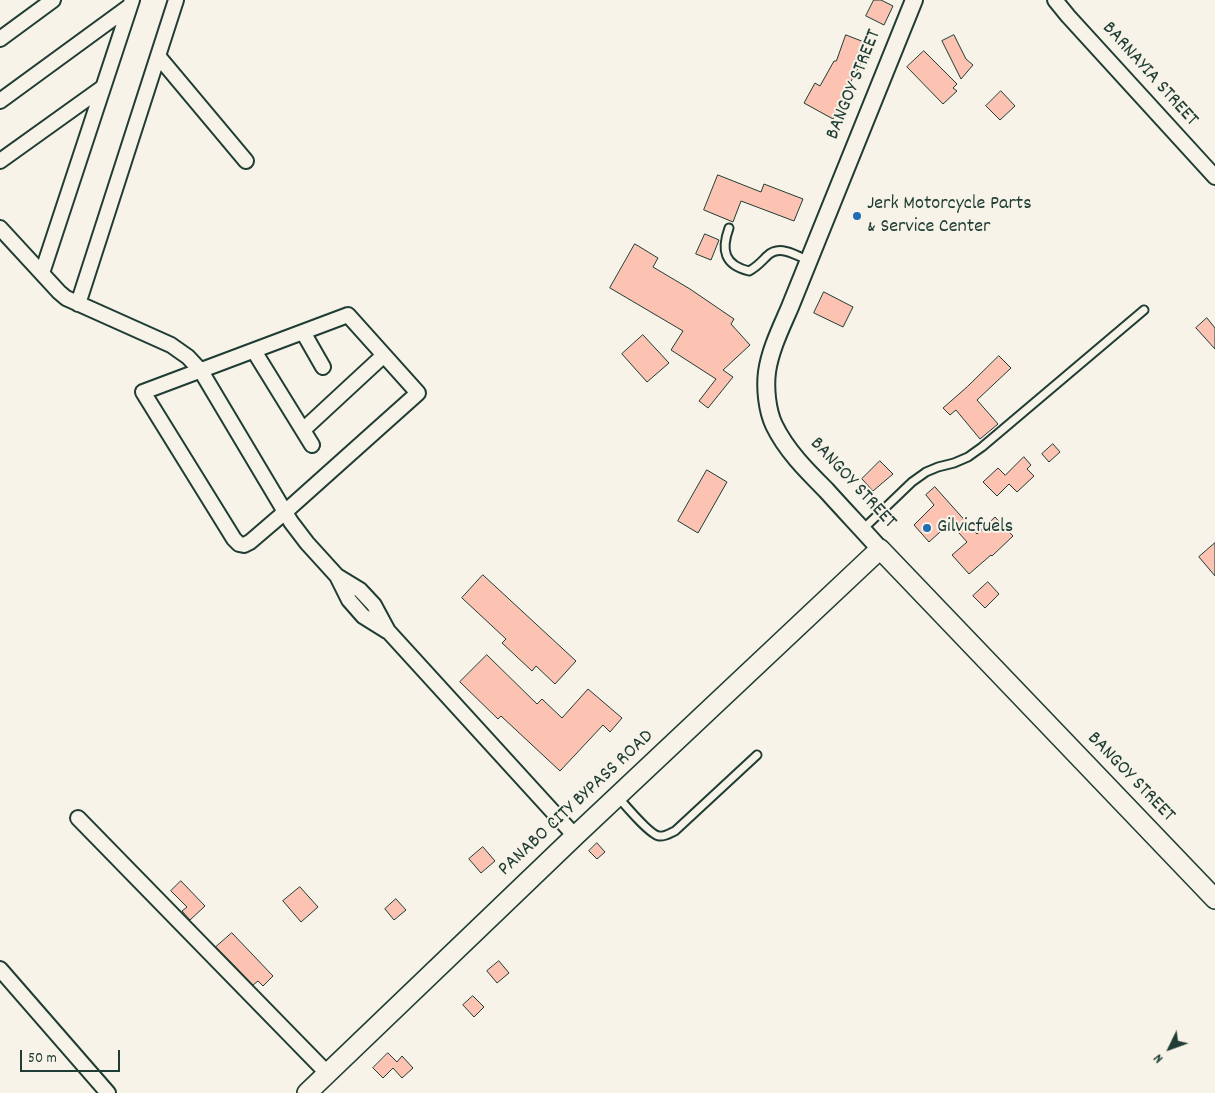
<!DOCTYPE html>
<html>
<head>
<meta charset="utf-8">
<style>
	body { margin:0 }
	#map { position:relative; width:1215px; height:1093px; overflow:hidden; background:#f7f3e8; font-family:Dekko,sans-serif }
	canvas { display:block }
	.north { position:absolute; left:1145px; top:1023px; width:50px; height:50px; -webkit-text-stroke:4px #f7f3e8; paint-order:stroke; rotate:228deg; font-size:14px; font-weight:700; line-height:20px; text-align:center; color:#1f3d34 }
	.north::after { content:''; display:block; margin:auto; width:18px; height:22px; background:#1f3d34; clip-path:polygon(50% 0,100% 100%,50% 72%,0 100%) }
	.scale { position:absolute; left:20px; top:1050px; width:100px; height:22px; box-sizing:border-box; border:2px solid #1f3d34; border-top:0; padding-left:6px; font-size:15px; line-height:18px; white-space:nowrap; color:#1f3d34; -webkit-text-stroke:4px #f7f3e8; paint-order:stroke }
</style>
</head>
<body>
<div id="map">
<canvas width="1215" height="1093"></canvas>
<div class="north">N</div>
<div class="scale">50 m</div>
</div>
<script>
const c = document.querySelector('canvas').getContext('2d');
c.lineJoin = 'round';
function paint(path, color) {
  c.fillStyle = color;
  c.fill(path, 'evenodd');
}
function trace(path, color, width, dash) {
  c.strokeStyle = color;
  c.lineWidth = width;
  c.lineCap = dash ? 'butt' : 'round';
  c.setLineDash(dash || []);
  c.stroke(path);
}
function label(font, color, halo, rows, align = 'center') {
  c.font = font + ' Dekko,sans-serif';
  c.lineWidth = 4;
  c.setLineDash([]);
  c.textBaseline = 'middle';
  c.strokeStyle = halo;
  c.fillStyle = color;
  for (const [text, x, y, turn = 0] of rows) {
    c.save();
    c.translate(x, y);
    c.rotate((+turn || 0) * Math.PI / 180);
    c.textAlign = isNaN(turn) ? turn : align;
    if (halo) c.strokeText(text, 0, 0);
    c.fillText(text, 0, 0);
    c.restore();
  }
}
const building = new Path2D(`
	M 874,0 L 881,0 L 893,6 L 884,25 L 866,16 Z
	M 846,35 L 872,45 L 866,61 L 863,59 L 842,98 L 844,99 L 833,119 L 804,103 L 815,83 L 820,86 L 834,61 L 836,61 Z
	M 954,35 L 966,59 L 973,65 L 961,79 L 942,41 Z
	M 924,51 L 957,84 L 953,88 L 957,91 L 943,104 L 907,67 Z
	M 1001,91 L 1015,106 L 1000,120 L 986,106 Z
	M 718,175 L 761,192 L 764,184 L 803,199 L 794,221 L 741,201 L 733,222 L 704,210 Z
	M 705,234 L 719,240 L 711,260 L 696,254 Z
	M 635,244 L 658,258 L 653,267 L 690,289 L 734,319 L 731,324 L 750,345 L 723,370 L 733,377 L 708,408 L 699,401 L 716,379 L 671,350 L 683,331 L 610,288 Z
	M 824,292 L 853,307 L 843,327 L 814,313 Z
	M 1207,318 L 1215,328 L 1215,349 L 1196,328 Z
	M 643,335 L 669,363 L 647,382 L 622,354 Z
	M 999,356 L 1011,368 L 977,400 L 998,424 L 980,439 L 956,410 L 950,415 L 943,408 L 967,387 Z
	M 1053,444 L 1060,452 L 1049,462 L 1042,454 Z
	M 1024,457 L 1031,465 L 1027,469 L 1034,476 L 1017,492 L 1009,484 L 997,496 L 983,482 L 998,468 L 1005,475 Z
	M 880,461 L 893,474 L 873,491 L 862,479 Z
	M 707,470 L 727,482 L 698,533 L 678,521 Z
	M 935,487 L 977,534 L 995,517 L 1013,536 L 992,556 L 991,555 L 969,574 L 952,555 L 967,542 L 950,523 L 929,542 L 914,525 L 934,505 L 926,495 Z
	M 1215,543 L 1215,576 L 1199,557 Z
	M 483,575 L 576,661 L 555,684 L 536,666 L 532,671 L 502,643 L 506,639 L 462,598 Z
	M 988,582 L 999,594 L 985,608 L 973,596 Z
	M 487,655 L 537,704 L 542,699 L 562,718 L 588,689 L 622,718 L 610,732 L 603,725 L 560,771 L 501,716 L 498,719 L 460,682 Z
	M 597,843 L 605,852 L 597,859 L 589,851 Z
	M 483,847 L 495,861 L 481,873 L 469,859 Z
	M 181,881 L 205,906 L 190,920 L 182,911 L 187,907 L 171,891 Z
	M 300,887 L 318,907 L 301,922 L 283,901 Z
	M 396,899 L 406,910 L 394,920 L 385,909 Z
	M 232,933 L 273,976 L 263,986 L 258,981 L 253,985 L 216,947 Z
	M 499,961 L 509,973 L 497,983 L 487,971 Z
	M 473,996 L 484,1007 L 474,1017 L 463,1005 Z
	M 388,1053 L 397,1062 L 402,1056 L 413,1068 L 402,1078 L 393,1068 L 383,1078 L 373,1068 Z`);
paint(building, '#fcc2b2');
trace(building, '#1f3d34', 1);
const service = new Path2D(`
	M 729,228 C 721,250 724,265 749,271 C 757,267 761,262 767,256 C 780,244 794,255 808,260
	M 863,529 L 912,482 L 926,472 L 938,467 L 954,463 L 968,457 L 982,447 L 1144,310
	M 618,797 C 625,805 650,835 659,836 C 665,837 670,833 675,831 L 757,755`);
const minor = new Path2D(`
	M 1055,0 L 1068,16 L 1215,177
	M 0,39 L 53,0
	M 158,56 L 246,161
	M 0,101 L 130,6
	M 0,161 L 102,88
	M 0,228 L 59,292 L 66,298 L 171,345 L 188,357 L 201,371 L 291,522 L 307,543 L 337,576 L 360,590 L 374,605 L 388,631 L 575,836
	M 42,273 L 132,0
	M 78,304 L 176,0
	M 348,315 L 418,393 L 285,512 L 250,542 L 244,545 L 239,544 L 234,539 L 143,392 Z
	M 303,332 L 323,367
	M 254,351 L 312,445
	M 303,430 L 384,355
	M 337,576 L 349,600 L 363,616 L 387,631
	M 78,818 L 328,1074
	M 0,969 L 108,1093`);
const tertiary = new Path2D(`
	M 880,549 C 862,529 844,510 826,490 C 806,470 786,450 774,425 C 767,410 765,388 767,372 C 770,350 781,328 790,307 L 914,0`);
const secondary = new Path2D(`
	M 307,1093 L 575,836 L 880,549 L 1215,899`);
trace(service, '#1f3d34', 11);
trace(minor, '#1f3d34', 18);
trace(tertiary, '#1f3d34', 20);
trace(secondary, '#1f3d34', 22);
trace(service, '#f7f3e8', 7);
trace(minor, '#f7f3e8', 14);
trace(tertiary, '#f7f3e8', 16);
trace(secondary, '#f7f3e8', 19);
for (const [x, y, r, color] of [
	[857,216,5,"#1f6fb2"],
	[927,528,5,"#1f6fb2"]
]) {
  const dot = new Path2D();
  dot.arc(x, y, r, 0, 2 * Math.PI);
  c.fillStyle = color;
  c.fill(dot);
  trace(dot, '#f7f3e8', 2);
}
label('20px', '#1f3d34', '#f7f3e8', [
	["BARNAYIA STREET",1149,75,48],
	["BANGOY STREET",855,85,-68],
	["BANGOY STREET",852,484,47],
	["BANGOY STREET",1130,778,46],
	["PANABO CITY BYPASS ROAD",577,804,-43]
]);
label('20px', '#1f3d34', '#f7f3e8', [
	["Jerk Motorcycle Parts",867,205],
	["& Service Center",867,228],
	["Gilvicfuels",937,528]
], 'left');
</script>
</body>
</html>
